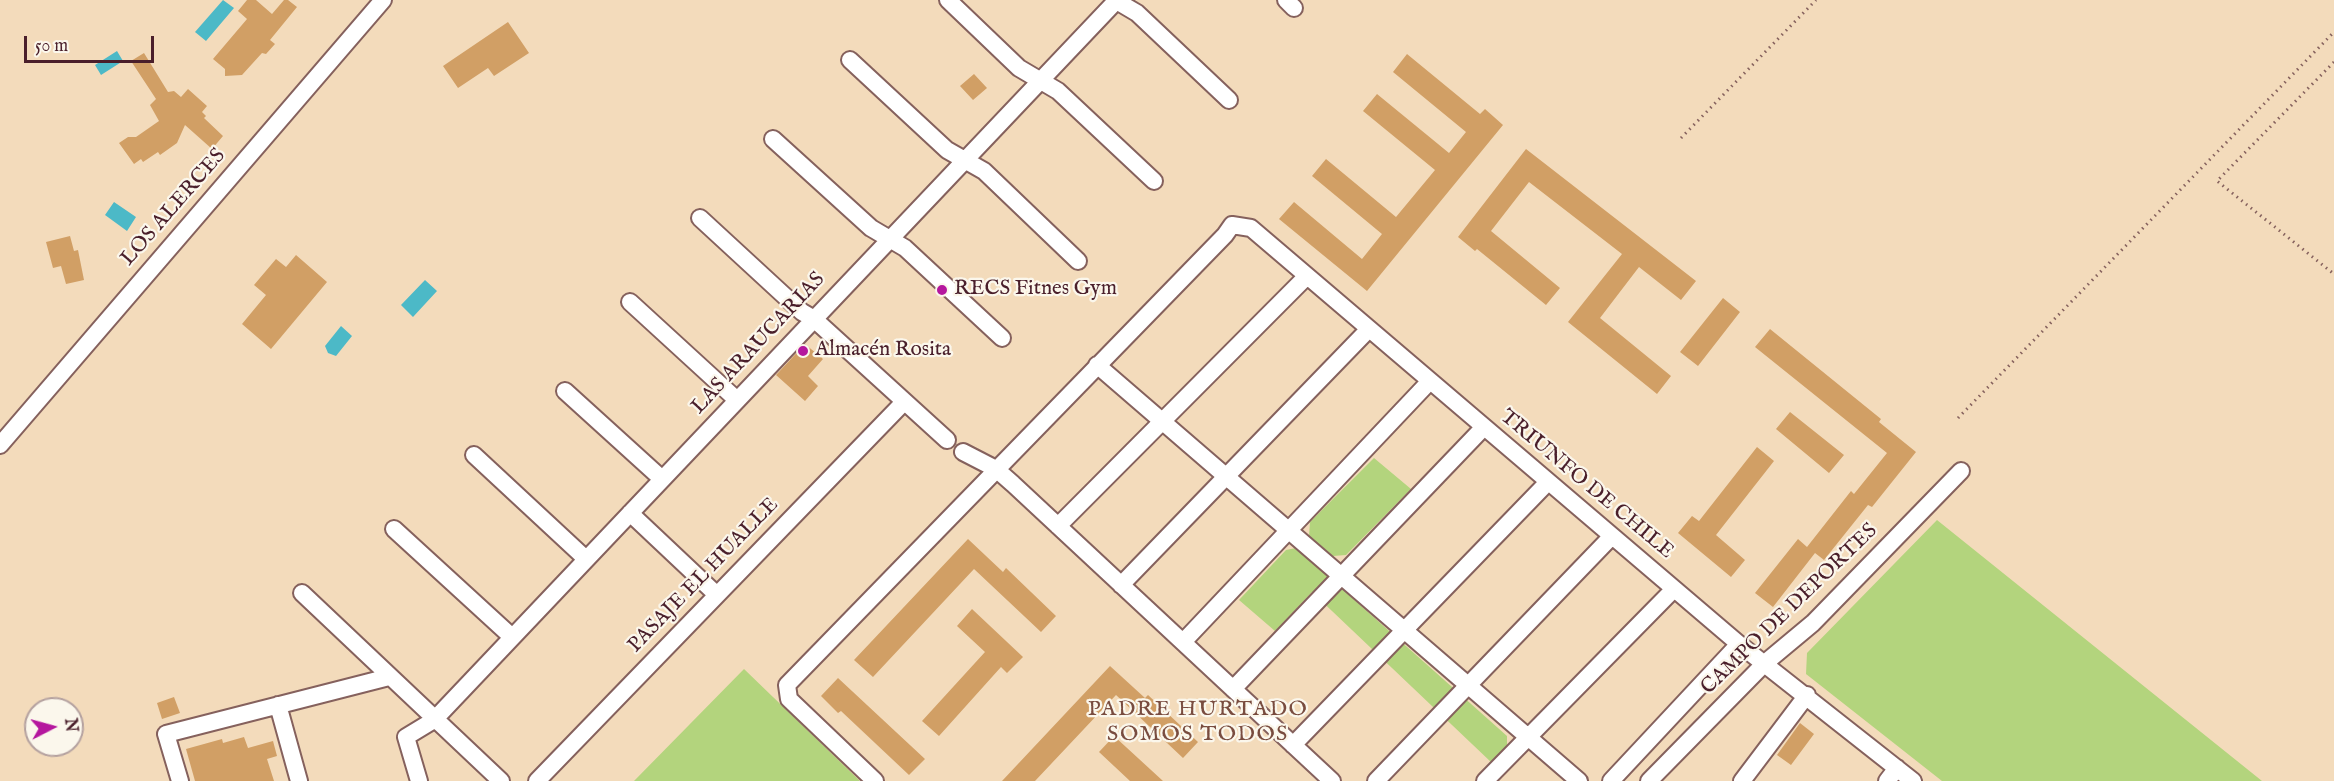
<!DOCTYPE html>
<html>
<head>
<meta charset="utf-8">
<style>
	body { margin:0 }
	#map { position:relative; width:2334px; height:781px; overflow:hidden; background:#f3dbbb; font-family:"IM FELL English",serif }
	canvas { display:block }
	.north { position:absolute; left:24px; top:697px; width:60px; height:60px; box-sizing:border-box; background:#fbf7ec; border:2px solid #b4a19f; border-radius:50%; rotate:84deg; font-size:16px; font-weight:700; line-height:24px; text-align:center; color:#4a1f2b }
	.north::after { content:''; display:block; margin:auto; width:21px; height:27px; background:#b5179e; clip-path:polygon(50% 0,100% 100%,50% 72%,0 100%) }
	.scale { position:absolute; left:24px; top:36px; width:130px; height:27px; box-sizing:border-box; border:3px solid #4a1f2b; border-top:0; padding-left:8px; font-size:18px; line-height:21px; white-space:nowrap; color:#4a1f2b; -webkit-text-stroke:4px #fbf7ec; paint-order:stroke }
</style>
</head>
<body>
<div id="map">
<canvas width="2334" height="781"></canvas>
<div class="north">N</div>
<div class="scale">50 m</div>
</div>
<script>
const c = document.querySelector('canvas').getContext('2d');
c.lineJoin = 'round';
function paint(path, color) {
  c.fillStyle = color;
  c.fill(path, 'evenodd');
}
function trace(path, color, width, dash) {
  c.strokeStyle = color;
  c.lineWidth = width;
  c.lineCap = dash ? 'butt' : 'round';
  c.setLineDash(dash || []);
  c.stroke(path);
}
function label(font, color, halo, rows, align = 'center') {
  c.font = font + ' "IM FELL English",serif';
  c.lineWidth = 4.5;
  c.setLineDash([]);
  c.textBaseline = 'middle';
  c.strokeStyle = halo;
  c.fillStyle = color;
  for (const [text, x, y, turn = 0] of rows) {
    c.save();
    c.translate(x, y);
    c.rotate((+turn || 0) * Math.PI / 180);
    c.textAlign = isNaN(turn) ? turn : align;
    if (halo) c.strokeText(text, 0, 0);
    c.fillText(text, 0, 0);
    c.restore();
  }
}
paint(new Path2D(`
	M 1374,458 L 1411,489 L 1346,555 L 1333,556 L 1309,536 L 1310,522 Z
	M 1937,520 L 2262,781 L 1942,781 L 1806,674 L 1807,653 Z
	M 1296,548 L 1507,736 L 1507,745 L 1492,763 L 1312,592 L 1275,631 L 1239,600 L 1286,550 Z
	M 744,669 L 860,781 L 634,781 Z`), '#b3d47d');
paint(new Path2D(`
	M 223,0 L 234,8 L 206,41 L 195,32 Z
	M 117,51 L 123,61 L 101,75 L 95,65 Z
	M 114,202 L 136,217 L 127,231 L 105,215 Z
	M 425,280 L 437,291 L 413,317 L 401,305 Z
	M 341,326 L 352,336 L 336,356 L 328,353 L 325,346 Z`), '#4cb9c7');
paint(new Path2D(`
	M 247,0 L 256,0 L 272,14 L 284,0 L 288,0 L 297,7 L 270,40 L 275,44 L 266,54 L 262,53 L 242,75 L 225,76 L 225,69 L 213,59 L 247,19 L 238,11 Z
	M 508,22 L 529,53 L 494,76 L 488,68 L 458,88 L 443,66 Z
	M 144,53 L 168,92 L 174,91 L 181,97 L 188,89 L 207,106 L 202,112 L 206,116 L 204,118 L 223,136 L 212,149 L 185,125 L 177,143 L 160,155 L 158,152 L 143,162 L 141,159 L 134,164 L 119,143 L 128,137 L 136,137 L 159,121 L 150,105 L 156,99 L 131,61 Z
	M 1407,54 L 1480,114 L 1485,109 L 1503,125 L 1367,291 L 1279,219 L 1294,202 L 1362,259 L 1382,234 L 1312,176 L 1326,159 L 1396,217 L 1435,170 L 1363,111 L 1377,94 L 1449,153 L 1466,132 L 1393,72 Z
	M 974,74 L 987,88 L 973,100 L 960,86 Z
	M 1526,149 L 1696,281 L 1681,300 L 1639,267 L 1600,318 L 1671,376 L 1657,394 L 1568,322 L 1622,254 L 1529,182 L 1491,231 L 1560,288 L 1546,305 L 1477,249 L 1475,251 L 1458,237 Z
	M 70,236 L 74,251 L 78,250 L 84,280 L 66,284 L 61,266 L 53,268 L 46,242 Z
	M 296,255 L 327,282 L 271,349 L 242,324 L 266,295 L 254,285 L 276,259 L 286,267 Z
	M 1723,298 L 1740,312 L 1698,366 L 1680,352 Z
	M 1770,329 L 1881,419 L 1879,422 L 1916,452 L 1872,507 L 1868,505 L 1824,560 L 1815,553 L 1773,607 L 1755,593 L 1798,539 L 1807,547 L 1851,491 L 1854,494 L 1887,453 L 1755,347 Z
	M 805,344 L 823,359 L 808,376 L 818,386 L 805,401 L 776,375 Z
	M 1790,412 L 1844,455 L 1829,473 L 1776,429 Z
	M 1757,447 L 1774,461 L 1716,535 L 1745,560 L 1731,577 L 1678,533 L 1692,516 L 1699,521 Z
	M 968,539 L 1003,572 L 1006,568 L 1056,616 L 1041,632 L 974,569 L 873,677 L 854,660 Z
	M 972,609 L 1023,657 L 1007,673 L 1001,667 L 939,736 L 922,721 L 985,652 L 957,626 Z
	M 1110,666 L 1145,698 L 1148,695 L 1198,742 L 1183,758 L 1116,695 L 1035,781 L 1002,781 Z
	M 838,678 L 925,759 L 909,775 L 841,711 L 838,713 L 821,696 Z
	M 174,697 L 180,713 L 162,719 L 157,703 Z
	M 1800,723 L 1814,734 L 1791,765 L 1777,755 Z
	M 1114,736 L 1163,781 L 1130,781 L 1099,752 Z
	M 244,737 L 248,748 L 273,741 L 277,756 L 267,759 L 274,781 L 195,781 L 186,749 L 222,739 L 223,743 Z`), '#d19f65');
const minor = new Path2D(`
	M 948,0 L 1019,68 L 1058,91 L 1154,181
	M 1115,0 L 1137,13 L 1229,100
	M 1286,0 L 1294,8
	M 850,60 L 947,150 L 984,171 L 1078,261
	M 773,139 L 871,228 L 905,248 L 1002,338
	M 700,218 L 802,312 L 814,319 L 947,440
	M 630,302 L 737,400
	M 1097,365 L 1579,781
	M 565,391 L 662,479
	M 0,445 L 383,0
	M 963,452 L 996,469 L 1013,484 L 1332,781
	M 474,455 L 586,559
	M 630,513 L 717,595
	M 1058,526 L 1307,276
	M 394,529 L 512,637
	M 1121,585 L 1369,329
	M 302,593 L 501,781
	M 1183,642 L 1430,381
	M 1233,689 L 1484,427
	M 278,705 L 299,781
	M 1293,745 L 1548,482
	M 180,781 L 166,734 L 389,677
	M 419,781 L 406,737 L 434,720 L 1117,0
	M 537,781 L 904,402
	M 875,781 L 789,699 L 787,685 L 1225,235 L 1232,225 L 1251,228 L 1739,644 L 1913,781
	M 1376,781 L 1612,536
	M 1485,781 L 1674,589
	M 1611,781 L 1739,644
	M 1649,781 L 1765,663 L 1813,623 L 1961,471
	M 1742,781 L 1807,695
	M 1887,781 L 1897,768`);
trace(minor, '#85615d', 20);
trace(new Path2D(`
	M 2334,62 L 2217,181 L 2334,274
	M 1681,138 L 1816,0
	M 1958,418 L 2334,32`), '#85615d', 3, [1.5, 4.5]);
trace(minor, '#fff', 16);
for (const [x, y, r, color] of [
	[942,290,6,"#b5179e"],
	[803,351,6,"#b5179e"]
]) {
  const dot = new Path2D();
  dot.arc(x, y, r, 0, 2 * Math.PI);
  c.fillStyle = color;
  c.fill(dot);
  trace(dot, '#fbf7ec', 2);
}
label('21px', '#4a1f2b', '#fbf7ec', [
	["LOS ALERCES",174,208,-49],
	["LAS ARAUCARIAS",759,344,-47],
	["TRIUNFO DE CHILE",1586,485,40],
	["PASAJE EL HUALLE",704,576,-46],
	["CAMPO DE DEPORTES",1790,610,-44]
]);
label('21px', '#4a1f2b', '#fbf7ec', [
	["RECS Fitnes Gym",954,290],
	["Almacén Rosita",815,351]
], 'left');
c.letterSpacing = '1.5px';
label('22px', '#794c3f', '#fbf7ec', [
	["PADRE HURTADO",1198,710],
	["SOMOS TODOS",1198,735]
]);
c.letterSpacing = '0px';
</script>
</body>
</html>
